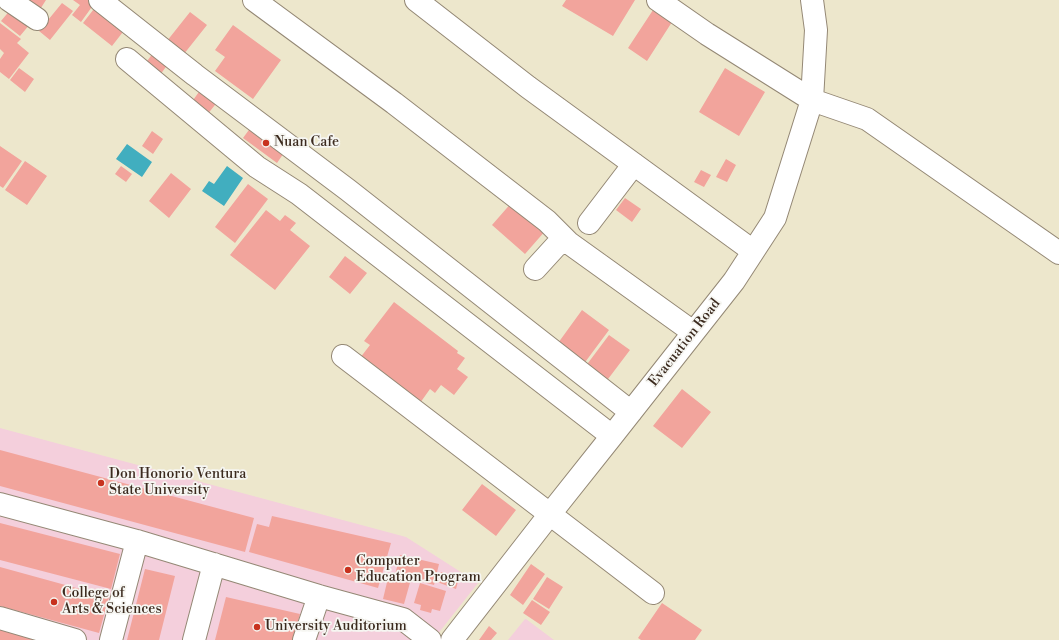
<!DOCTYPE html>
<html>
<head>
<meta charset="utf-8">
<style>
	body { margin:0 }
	canvas { display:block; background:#ede7cc }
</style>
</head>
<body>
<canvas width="1059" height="640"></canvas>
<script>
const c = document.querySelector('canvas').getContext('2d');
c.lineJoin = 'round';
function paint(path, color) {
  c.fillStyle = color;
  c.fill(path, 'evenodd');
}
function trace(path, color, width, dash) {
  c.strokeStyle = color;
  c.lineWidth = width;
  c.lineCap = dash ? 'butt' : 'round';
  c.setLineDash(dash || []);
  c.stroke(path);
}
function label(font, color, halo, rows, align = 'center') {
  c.font = font + ' "Libre Bodoni",serif';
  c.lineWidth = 3.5;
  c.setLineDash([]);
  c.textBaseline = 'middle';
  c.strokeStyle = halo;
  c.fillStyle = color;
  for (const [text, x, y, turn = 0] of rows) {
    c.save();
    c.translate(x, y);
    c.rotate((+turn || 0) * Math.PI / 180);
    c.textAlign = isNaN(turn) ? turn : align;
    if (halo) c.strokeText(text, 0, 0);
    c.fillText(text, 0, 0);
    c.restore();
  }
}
paint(new Path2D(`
	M 0,428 L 406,537 L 478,583 L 433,640 L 0,640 Z
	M 525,619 L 526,619 L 554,640 L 508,640 Z`), '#f4cfdc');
paint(new Path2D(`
	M 127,144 L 152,162 L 142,177 L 116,159 Z
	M 227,166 L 243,178 L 224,206 L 202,191 L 209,181 L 214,184 Z`), '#41aebf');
paint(new Path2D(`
	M 24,0 L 46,0 L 39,11 Z
	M 73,0 L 89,0 L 94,4 L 81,22 L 72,15 L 80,5 Z
	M 566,0 L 635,0 L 613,36 L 562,6 Z
	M 62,3 L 73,11 L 50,40 L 39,31 Z
	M 97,5 L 126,28 L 112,46 L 83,23 Z
	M 11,9 L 30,24 L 20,36 L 1,21 Z
	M 653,10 L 672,22 L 647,61 L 628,48 Z
	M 190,12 L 207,25 L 180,59 L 163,46 Z
	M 0,23 L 21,39 L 17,43 L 29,53 L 9,79 L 0,72 L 0,59 L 4,53 L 0,49 Z
	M 233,25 L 281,60 L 253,99 L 215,71 L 225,57 L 215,50 Z
	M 153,53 L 168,64 L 160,75 L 145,64 Z
	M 19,68 L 34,79 L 25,92 L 10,80 Z
	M 725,68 L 765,92 L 739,136 L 699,112 Z
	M 201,89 L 218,101 L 207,115 L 191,103 Z
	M 254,123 L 288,147 L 277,163 L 243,138 Z
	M 152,131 L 163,139 L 153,154 L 142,146 Z
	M 0,146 L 22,161 L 3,188 L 0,186 Z
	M 726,159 L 736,165 L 727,182 L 716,177 Z
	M 25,161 L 47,176 L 27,205 L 5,190 Z
	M 121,166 L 132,174 L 126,182 L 115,174 Z
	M 701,170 L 711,175 L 704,187 L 694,182 Z
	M 171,173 L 191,189 L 169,218 L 149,201 Z
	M 248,184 L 268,199 L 235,243 L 215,227 Z
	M 625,198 L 641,209 L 632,222 L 616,210 Z
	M 513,201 L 546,230 L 525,254 L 492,225 Z
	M 266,210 L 280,221 L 285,215 L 296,223 L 290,230 L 310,246 L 275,290 L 230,255 Z
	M 345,256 L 367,273 L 350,294 L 329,277 Z
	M 394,302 L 458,351 L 457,353 L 465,358 L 457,369 L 468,377 L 454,395 L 441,385 L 435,393 L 430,389 L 420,403 L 360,358 L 370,345 L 364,341 Z
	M 582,310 L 609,330 L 580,369 L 553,350 Z
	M 609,335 L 630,350 L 602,387 L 582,371 Z
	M 682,389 L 711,412 L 682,448 L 653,426 Z
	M 0,450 L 254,518 L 245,552 L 0,486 Z
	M 482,484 L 516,510 L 496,536 L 462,510 Z
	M 272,516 L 391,543 L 378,588 L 249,552 L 257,524 L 269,527 Z
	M 0,523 L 120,554 L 111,589 L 0,560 Z
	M 400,555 L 439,564 L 434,585 L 411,579 L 404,604 L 383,599 L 389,574 L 395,575 Z
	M 531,564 L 545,574 L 523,605 L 510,595 Z
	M 0,567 L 109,597 L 99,633 L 0,606 Z
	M 145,569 L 175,576 L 159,640 L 127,640 Z
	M 441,572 L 459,578 L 456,589 L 437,582 Z
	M 547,577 L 563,587 L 549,609 L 533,599 Z
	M 420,583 L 446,591 L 440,611 L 432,609 L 431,613 L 420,610 L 421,605 L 414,603 Z
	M 226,597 L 300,614 L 293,640 L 215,640 Z
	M 532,600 L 550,612 L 541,625 L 523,613 Z
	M 662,603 L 702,630 L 695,640 L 641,640 L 638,638 Z
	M 0,626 L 38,640 L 0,640 Z
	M 489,626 L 497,633 L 491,640 L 479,640 Z`), '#f2a49c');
const minor = new Path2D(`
	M 9,0 L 37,19
	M 100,0 L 195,75 L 348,190 L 521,326 L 631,412
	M 254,0 L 394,103 L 547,221 L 569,243
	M 416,0 L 528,87 L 753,251
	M 658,0 L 707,34 L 812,100 L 867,119 L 1059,253
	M 127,59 L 257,167 L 299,194 L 612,436
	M 589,223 L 634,164
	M 535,269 L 556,246 L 561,243 L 569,243 L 693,332
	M 343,356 L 653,593
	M 0,504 L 137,541 L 319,596 L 403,619 L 430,640
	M 0,618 L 75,640
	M 111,640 L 137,541
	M 194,640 L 214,564
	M 304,640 L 319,596
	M 452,640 L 550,514 L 612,436 L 734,281 L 775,218 L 812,100 L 816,30 L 812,0`);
trace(minor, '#948875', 24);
trace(minor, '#fff', 22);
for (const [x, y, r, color] of [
	[266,143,4,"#c8321e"],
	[101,483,4,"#c8321e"],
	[348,570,4,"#c8321e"],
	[54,602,4,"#c8321e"],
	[257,627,4,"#c8321e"]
]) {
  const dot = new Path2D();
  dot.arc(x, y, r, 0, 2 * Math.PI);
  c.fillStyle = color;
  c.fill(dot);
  trace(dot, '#f6f6f2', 1.5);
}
label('14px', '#3b2a1e', '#f6f6f2', [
	["Nuan Cafe",274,143],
	["Don Honorio Ventura",109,475],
	["State University",109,491],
	["Computer",356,562],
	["Education Program",356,578],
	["College of",62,594],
	["Arts & Sciences",62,610],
	["University Auditorium",265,627]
], 'left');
label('14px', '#3b2a1e', '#f6f6f2', [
	["Evacuation Road",685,343,-52]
]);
</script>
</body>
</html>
